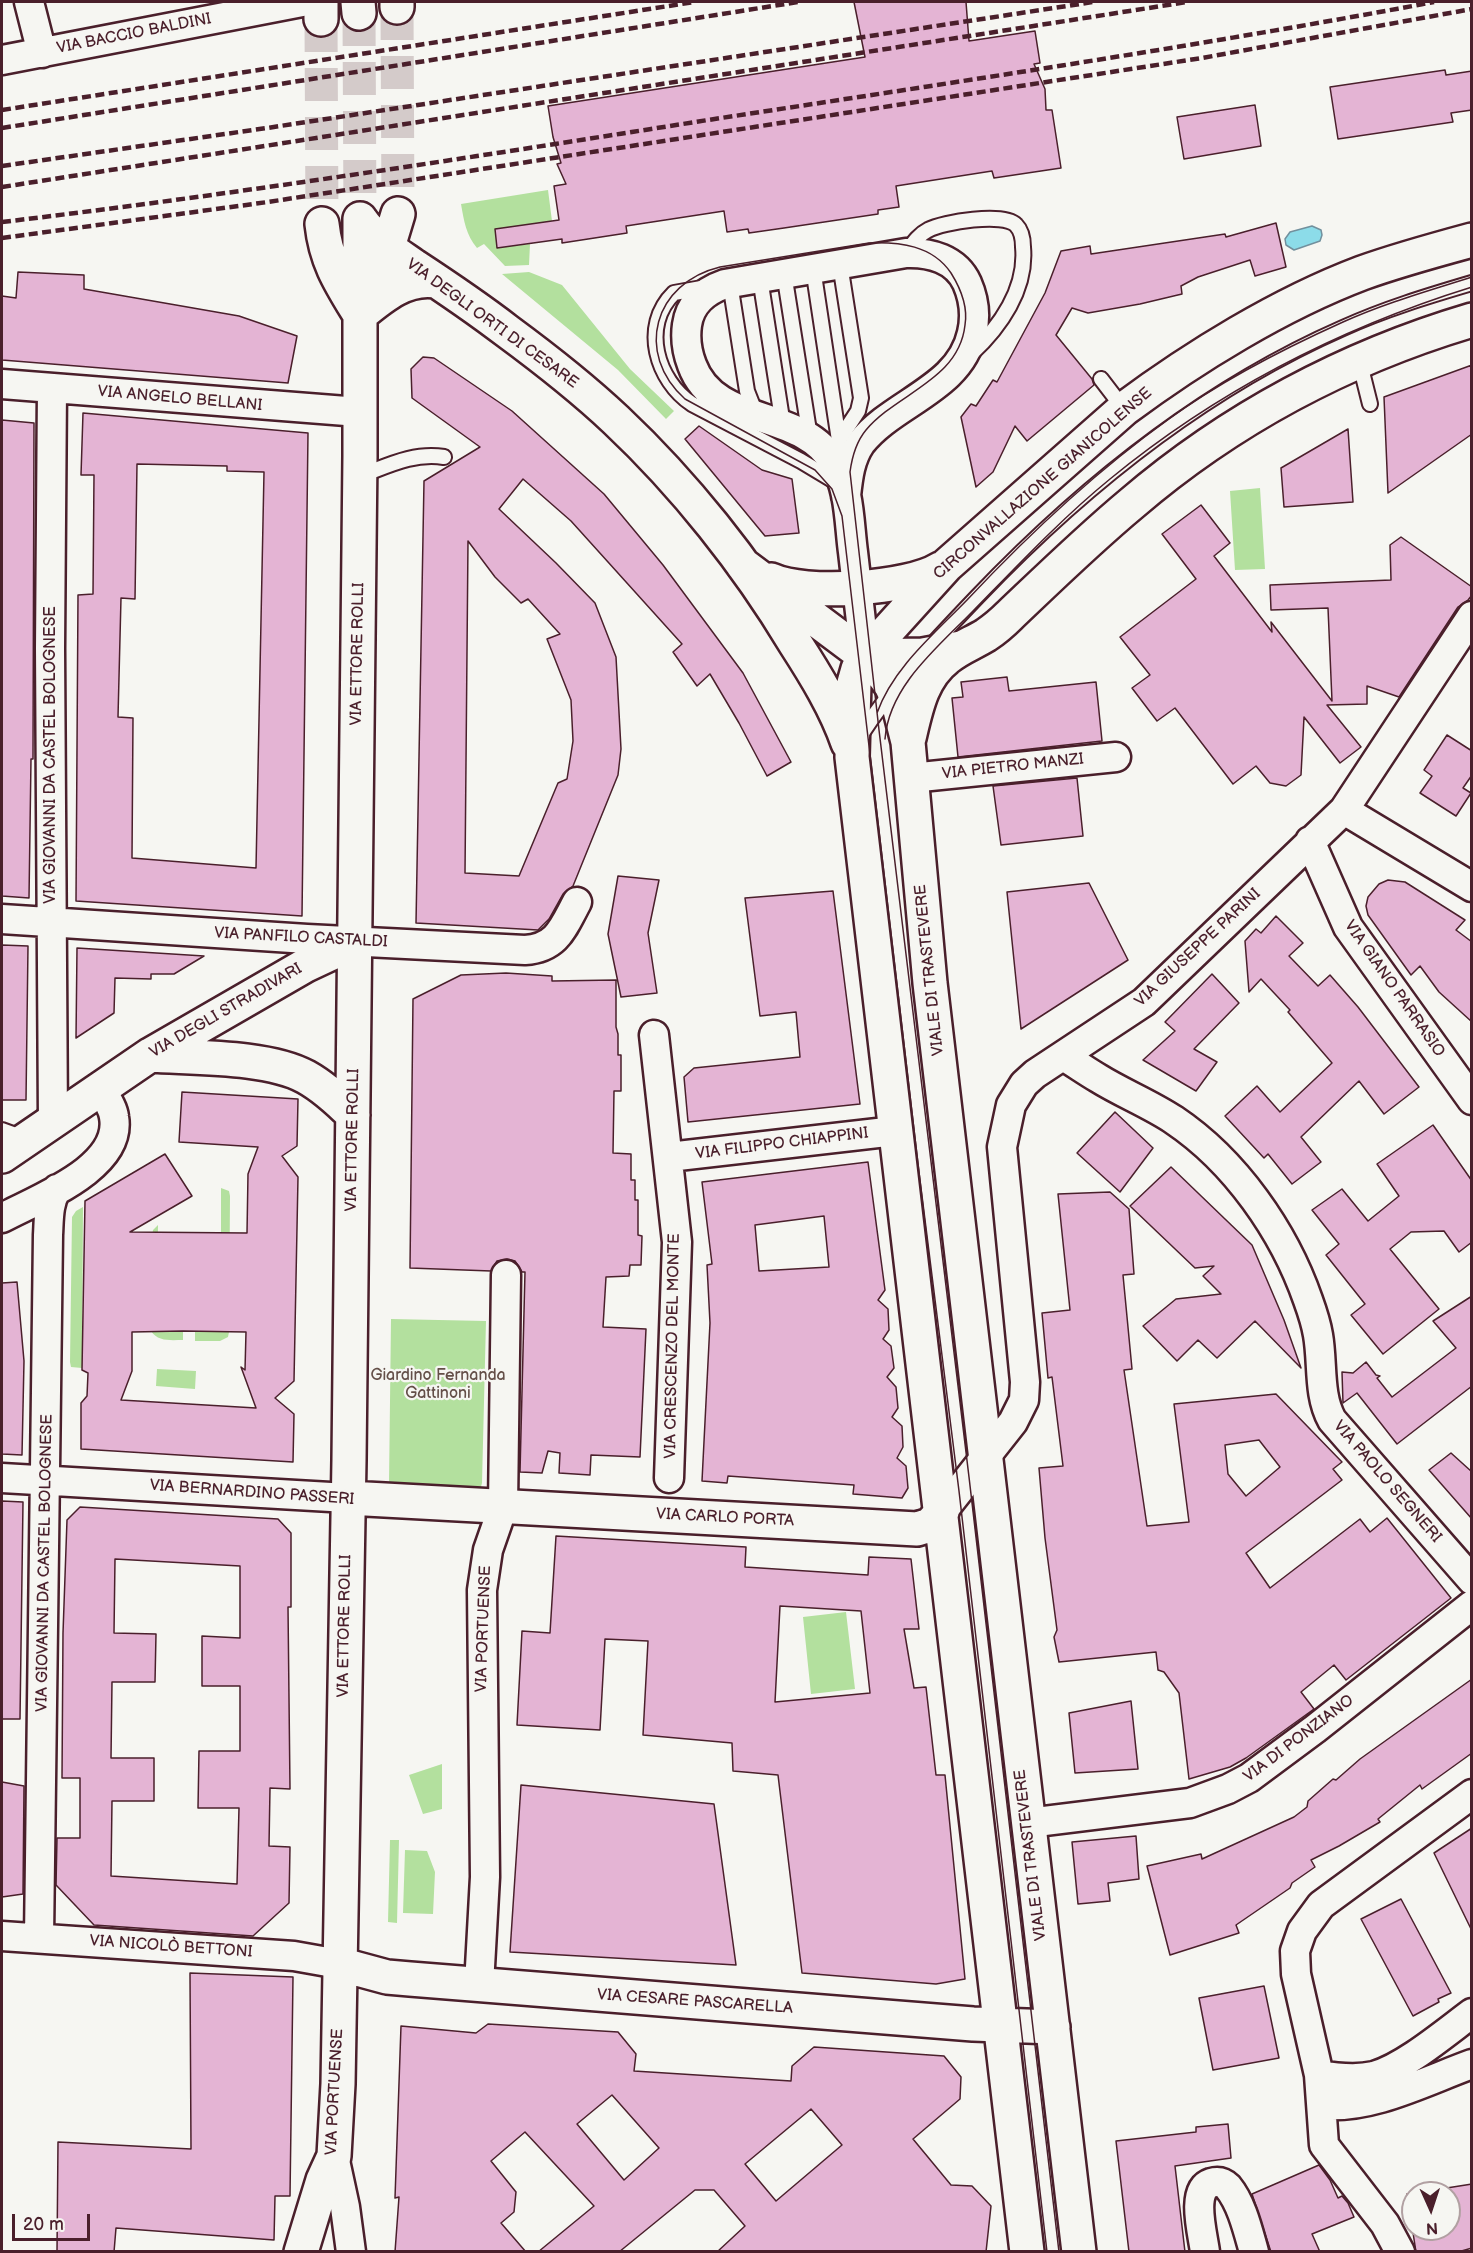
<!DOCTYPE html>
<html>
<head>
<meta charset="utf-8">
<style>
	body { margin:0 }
	#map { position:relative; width:1473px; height:2253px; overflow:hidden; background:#f6f6f2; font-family:"Balsamiq Sans",sans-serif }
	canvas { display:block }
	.frame { position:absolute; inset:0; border:3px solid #4a1f2b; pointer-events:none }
	.north { position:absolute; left:1401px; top:2181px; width:60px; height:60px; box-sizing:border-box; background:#f6f6f2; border:2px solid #b1a0a2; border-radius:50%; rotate:177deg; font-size:16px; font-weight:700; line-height:24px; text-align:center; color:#4a1f2b }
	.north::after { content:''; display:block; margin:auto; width:21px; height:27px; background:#4a1f2b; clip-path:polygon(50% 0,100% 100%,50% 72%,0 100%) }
	.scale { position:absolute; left:12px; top:2214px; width:78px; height:27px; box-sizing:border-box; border:3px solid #4a1f2b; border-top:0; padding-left:8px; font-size:18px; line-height:21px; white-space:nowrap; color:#4a1f2b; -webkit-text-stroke:4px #f6f6f2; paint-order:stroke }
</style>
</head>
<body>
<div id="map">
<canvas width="1473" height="2253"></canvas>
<div class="frame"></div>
<div class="north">N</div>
<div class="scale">20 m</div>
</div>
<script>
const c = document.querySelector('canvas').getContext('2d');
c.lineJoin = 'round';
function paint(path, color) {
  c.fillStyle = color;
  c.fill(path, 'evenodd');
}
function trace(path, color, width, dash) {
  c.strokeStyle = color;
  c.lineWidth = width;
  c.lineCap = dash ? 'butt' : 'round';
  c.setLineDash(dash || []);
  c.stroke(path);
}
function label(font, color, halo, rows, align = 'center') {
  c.font = font + ' "Balsamiq Sans",sans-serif';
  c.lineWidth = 4.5;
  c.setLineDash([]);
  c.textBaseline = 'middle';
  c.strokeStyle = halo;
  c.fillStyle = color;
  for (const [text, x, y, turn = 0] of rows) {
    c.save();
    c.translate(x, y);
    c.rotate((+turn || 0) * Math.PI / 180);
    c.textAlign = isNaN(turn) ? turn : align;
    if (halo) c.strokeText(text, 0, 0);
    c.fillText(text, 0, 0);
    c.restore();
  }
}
paint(new Path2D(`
	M 548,190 L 552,221 L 511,227 L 513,246 L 530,244 L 529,265 L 505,266 L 484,244 L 477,248 C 466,235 464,221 461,204 Z
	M 529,272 L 562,285 L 630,369 L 674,411 L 666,419 L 618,370 L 502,274 Z
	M 1260,488 L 1265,569 L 1235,570 L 1230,491 Z
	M 221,1188 L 229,1191 L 230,1196 L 229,1332 L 228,1337 L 220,1341 L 195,1341 L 195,1331 L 221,1325 Z
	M 83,1207 L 82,1366 L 82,1368 L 71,1367 L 70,1362 L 72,1217 L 76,1211 Z
	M 158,1225 L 157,1325 L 183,1331 L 183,1340 C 171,1340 158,1342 151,1331 L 152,1236 L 153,1230 Z
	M 391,1319 L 486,1321 L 482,1483 L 480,1490 L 389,1484 Z
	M 157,1369 L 196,1371 L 195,1389 L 156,1386 Z
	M 846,1612 L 855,1689 L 811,1694 L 803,1617 Z
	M 442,1764 L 442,1809 L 423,1814 L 409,1775 Z
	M 390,1840 L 399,1840 L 397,1923 L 388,1922 Z
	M 405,1850 L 427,1851 L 435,1872 L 433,1914 L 403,1913 Z`), '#b3e09e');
const water = new Path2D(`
	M 1312,226 L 1321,230 L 1322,235 L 1320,241 L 1294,250 L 1286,245 L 1285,239 L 1290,232 Z`);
paint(water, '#8cdce9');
trace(water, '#72909d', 1.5);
const building = new Path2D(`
	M 854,2 L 966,2 L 969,41 L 1035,31 L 1040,63 L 1034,64 L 1045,89 L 1046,110 L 1052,110 L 1061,168 L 994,178 L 992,171 L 896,186 L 899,207 L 878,210 L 878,214 L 784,228 L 749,233 L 748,229 L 727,232 L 724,211 L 626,226 L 627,233 L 562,243 L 562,239 L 497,248 L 495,229 L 559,220 L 554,186 L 566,184 L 557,164 L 561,163 L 553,137 L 548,106 L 865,57 Z
	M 1445,70 L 1446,75 L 1472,71 L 1472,110 L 1451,113 L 1453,122 L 1338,139 L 1330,87 Z
	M 1255,105 L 1261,146 L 1184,159 L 1177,117 Z
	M 1276,223 L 1286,267 L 1255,276 L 1250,260 L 1198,277 L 1181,286 L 1182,294 L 1140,304 L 1088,313 L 1072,308 L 1056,335 L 1092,379 L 1094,385 L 1027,441 L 1015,426 L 993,472 L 976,487 L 961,417 L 971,404 L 976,406 L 993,380 L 997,382 L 1045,293 L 1061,251 L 1090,246 L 1091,254 L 1225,234 L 1226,237 Z
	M 18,272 L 84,275 L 84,289 L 239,316 L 297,336 L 288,383 L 2,360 L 2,296 L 16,298 Z
	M 423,357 L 434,358 L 512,411 L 604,494 L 663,565 L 743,673 L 791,762 L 767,776 L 739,723 L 710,674 L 697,686 L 673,652 L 682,644 L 571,521 L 523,479 L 499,509 L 556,563 L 595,603 L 616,657 L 621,749 L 618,775 L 573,886 L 563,894 L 549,919 L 538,930 L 416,923 L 424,481 L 480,447 L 412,398 L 411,369 ZM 468,541 L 495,577 L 521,603 L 528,599 L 560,634 L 547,639 L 571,700 L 573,741 L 567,779 L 558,783 L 519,876 L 465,873 Z
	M 1472,365 L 1472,434 L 1388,493 L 1384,397 Z
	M 83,413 L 308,433 L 302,916 L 76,901 L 78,595 L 93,594 L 94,475 L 81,475 ZM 137,464 L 227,466 L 227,471 L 264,472 L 256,868 L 132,858 L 133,718 L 118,717 L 121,598 L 135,599 Z
	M 2,420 L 34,423 L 33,759 L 31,759 L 29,898 L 2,896 Z
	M 699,426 L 762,470 L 792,479 L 799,533 L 765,536 L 685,439 Z
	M 1348,429 L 1353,502 L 1284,507 L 1281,468 Z
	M 1201,505 L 1230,543 L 1214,556 L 1272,632 L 1271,622 L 1332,701 L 1328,608 L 1271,610 L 1270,585 L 1391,580 L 1390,545 L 1401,537 L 1472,587 L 1472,595 L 1468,600 L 1458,607 L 1399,697 L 1367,686 L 1367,704 L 1327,705 L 1361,747 L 1340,763 L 1304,717 L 1301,775 L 1286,786 L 1270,783 L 1256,766 L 1233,784 L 1175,708 L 1157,721 L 1132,688 L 1150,675 L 1120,637 L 1196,579 L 1162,534 Z
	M 1007,677 L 1009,691 L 1096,682 L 1102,741 L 958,757 L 952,698 L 963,697 L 961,682 Z
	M 1447,735 L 1472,751 L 1472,775 L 1463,788 L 1471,793 L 1456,816 L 1420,793 L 1432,776 L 1424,770 Z
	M 1077,778 L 1083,836 L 1001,845 L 993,786 Z
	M 618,876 L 659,880 L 648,933 L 657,993 L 621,997 L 608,934 Z
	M 1388,880 L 1405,882 L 1465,920 L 1456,930 L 1472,942 L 1472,1022 L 1439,992 L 1420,966 L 1411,975 L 1368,915 L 1366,906 L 1368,897 L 1379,884 Z
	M 1089,883 L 1128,960 L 1021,1029 L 1007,892 Z
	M 833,891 L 860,1104 L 688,1122 L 684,1077 L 694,1068 L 800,1057 L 796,1012 L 760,1016 L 745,898 Z
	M 1276,916 L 1303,943 L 1289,956 L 1318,986 L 1330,975 L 1358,1007 L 1419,1087 L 1384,1114 L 1359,1081 L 1301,1137 L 1321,1162 L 1292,1184 L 1268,1154 L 1264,1158 L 1225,1116 L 1257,1086 L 1280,1112 L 1332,1063 L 1288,1012 L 1290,1010 L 1261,979 L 1249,992 L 1245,941 L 1256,929 L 1261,933 Z
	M 2,945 L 28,946 L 26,1100 L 2,1100 Z
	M 77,948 L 204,956 L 174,974 L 151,974 L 151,979 L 115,978 L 114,1013 L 76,1038 Z
	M 506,973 L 552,976 L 552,981 L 616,980 L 616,1027 L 618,1034 L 618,1055 L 621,1055 L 621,1091 L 614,1091 L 613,1153 L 631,1154 L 631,1180 L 635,1180 L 635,1200 L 638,1200 L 638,1235 L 642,1236 L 641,1265 L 630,1265 L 629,1276 L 606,1277 L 603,1327 L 646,1329 L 640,1457 L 591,1455 L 590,1475 L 559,1473 L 560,1453 L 548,1451 L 542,1473 L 520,1472 L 525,1272 L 522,1272 L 515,1261 L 507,1259 L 497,1261 L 491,1271 L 410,1268 L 413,999 L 461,975 Z
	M 1212,974 L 1239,1003 L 1194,1049 L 1217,1062 L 1196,1091 L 1143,1060 L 1175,1031 L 1165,1022 Z
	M 182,1092 L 298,1099 L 297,1146 L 282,1156 L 298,1177 L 294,1381 L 275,1398 L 294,1414 L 293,1462 L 81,1449 L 81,1403 L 87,1396 L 88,1373 L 82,1370 L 85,1201 L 165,1154 L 192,1196 L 130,1232 L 247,1233 L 248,1174 L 258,1147 L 179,1142 ZM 183,1331 L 246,1332 L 245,1370 L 241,1367 L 256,1408 L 121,1400 L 132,1371 L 132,1332 Z
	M 1115,1112 L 1153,1148 L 1120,1192 L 1077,1153 Z
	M 1433,1125 L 1472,1181 L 1472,1242 L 1459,1252 L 1444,1231 L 1411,1232 L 1390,1249 L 1439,1309 L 1383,1354 L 1351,1315 L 1365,1304 L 1326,1255 L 1339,1244 L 1312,1210 L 1342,1189 L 1368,1221 L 1399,1196 L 1377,1164 Z
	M 868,1162 L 885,1290 L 878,1300 L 888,1309 L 889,1330 L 883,1339 L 891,1346 L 894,1368 L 887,1377 L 896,1387 L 898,1408 L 892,1417 L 902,1426 L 903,1447 L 897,1458 L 906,1466 L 908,1488 L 902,1498 L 853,1494 L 854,1485 L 728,1476 L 727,1483 L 702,1481 L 710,1323 L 707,1265 L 712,1264 L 702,1182 ZM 824,1216 L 829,1267 L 759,1271 L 755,1225 Z
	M 1171,1167 L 1252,1245 L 1284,1320 L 1301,1368 L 1255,1321 L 1217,1358 L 1198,1340 L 1177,1361 L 1143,1326 L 1176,1299 L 1221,1294 L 1203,1276 L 1214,1266 L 1195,1268 L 1130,1206 Z
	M 1110,1192 L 1129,1209 L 1134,1274 L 1123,1275 L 1132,1369 L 1124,1370 L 1147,1526 L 1189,1522 L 1174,1404 L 1276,1394 L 1342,1462 L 1333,1469 L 1342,1480 L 1246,1553 L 1270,1588 L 1360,1519 L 1370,1532 L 1387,1518 L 1451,1598 L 1346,1680 L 1334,1665 L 1301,1692 L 1314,1709 L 1246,1758 L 1230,1767 L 1189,1779 L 1179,1693 L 1164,1672 L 1158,1670 L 1156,1652 L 1059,1662 L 1054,1637 L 1057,1630 L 1045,1538 L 1039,1468 L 1063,1466 L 1052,1377 L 1048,1378 L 1042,1313 L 1070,1310 L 1058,1194 ZM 1259,1440 L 1280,1467 L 1246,1496 L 1228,1474 L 1225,1445 Z
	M 17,1282 L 24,1361 L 22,1455 L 2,1454 L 2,1283 Z
	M 1472,1296 L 1472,1386 L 1397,1444 L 1357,1393 L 1343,1403 L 1342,1372 L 1353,1373 L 1366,1362 L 1376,1375 L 1380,1376 L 1377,1378 L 1392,1397 L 1456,1348 L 1433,1321 Z
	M 1451,1453 L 1472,1472 L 1472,1519 L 1429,1470 Z
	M 2,1501 L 23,1502 L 20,1719 L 2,1719 Z
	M 80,1507 L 278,1519 L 291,1533 L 291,1607 L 288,1607 L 290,1789 L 270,1788 L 269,1846 L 290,1847 L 289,1903 L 253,1936 L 94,1925 L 56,1885 L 57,1838 L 80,1838 L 80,1778 L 62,1778 L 63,1633 L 67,1520 ZM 115,1559 L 240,1566 L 240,1638 L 202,1636 L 202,1686 L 240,1686 L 240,1751 L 199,1751 L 198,1808 L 239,1808 L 237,1884 L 111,1876 L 112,1801 L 154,1801 L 154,1758 L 111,1758 L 112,1682 L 155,1682 L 156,1634 L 114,1633 Z
	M 556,1536 L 746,1547 L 745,1567 L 868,1575 L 869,1557 L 911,1559 L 919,1629 L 904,1629 L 914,1688 L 926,1687 L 936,1775 L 945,1775 L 965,1979 L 936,1984 L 802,1973 L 778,1775 L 733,1771 L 732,1743 L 643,1735 L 648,1641 L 605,1639 L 600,1730 L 517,1725 L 522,1631 L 550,1633 ZM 780,1606 L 861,1611 L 870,1693 L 775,1702 Z
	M 1472,1679 L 1472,1753 L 1422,1789 L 1420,1785 L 1378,1819 L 1380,1822 L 1339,1846 L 1311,1860 L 1315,1867 L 1292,1883 L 1290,1888 L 1236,1925 L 1239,1933 L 1170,1955 L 1147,1866 L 1201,1854 L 1202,1859 L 1294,1817 L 1307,1807 L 1308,1801 L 1333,1779 L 1336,1780 L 1360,1759 Z
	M 1131,1701 L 1138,1769 L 1075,1773 L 1069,1713 Z
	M 2,1782 L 24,1786 L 23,1894 L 2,1897 Z
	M 521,1785 L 714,1804 L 736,1965 L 510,1952 Z
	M 1472,1828 L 1472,1931 L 1434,1853 Z
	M 1136,1836 L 1139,1879 L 1108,1883 L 1110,1901 L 1078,1904 L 1072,1842 Z
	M 1401,1899 L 1451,1993 L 1438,1999 L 1439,2002 L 1413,2016 L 1361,1919 Z
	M 190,1973 L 293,1977 L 290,2196 L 275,2196 L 274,2240 L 116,2228 L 114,2252 L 57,2252 L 58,2142 L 191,2149 Z
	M 1264,1986 L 1279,2058 L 1213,2070 L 1199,1998 Z
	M 488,2024 L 618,2032 L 636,2054 L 634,2071 L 791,2081 L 792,2066 L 814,2047 L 944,2056 L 961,2077 L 960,2099 L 913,2139 L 951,2185 L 972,2186 L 991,2206 L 986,2252 L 717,2252 L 745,2226 L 714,2190 L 695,2190 L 619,2252 L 538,2252 L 594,2206 L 525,2132 L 491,2161 L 516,2192 L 514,2212 L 501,2223 L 526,2252 L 395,2252 L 399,2197 L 395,2198 L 401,2026 L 476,2033 ZM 612,2095 L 659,2148 L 624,2180 L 577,2124 ZM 811,2109 L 842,2145 L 776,2201 L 745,2164 Z
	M 1228,2124 L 1231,2158 L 1175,2166 L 1185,2252 L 1129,2252 L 1116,2141 L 1196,2132 L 1196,2127 Z
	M 1319,2165 L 1330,2180 L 1338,2198 L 1342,2196 L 1348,2203 L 1354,2217 L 1312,2234 L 1320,2252 L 1271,2252 L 1252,2194 Z
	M 1472,2184 L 1472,2248 L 1458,2252 L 1416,2252 L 1407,2194 L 1413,2193 L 1413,2229 L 1449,2229 L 1449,2193 L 1415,2193 Z`);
paint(building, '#e4b4d4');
trace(building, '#4a1f2b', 1.5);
trace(new Path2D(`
	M 397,7 L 398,214
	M 359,13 L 360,219
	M 321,19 L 322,224`), '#d4cbca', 33, [33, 16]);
const lane = new Path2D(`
	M 906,253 C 912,245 918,235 928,230 C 943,222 1004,212 1016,225 C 1022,231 1023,240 1023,247 C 1027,289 1000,327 971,354
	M 813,268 L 843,467
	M 784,273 L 810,437
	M 760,278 L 783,425
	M 728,283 L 730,283 L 747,391 L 756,414
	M 707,287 L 674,293 C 640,326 657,381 692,404 L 801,461 L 836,482
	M 1359,360 L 1370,404
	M 1101,379 L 1124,409
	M 839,440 L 858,411 L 861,398 L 840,264
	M 360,476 C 387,466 414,452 444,457
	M 860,736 C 893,685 935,641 977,597 C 1081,488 1204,389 1343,328 C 1385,309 1428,296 1472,283
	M 2,1130 L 24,1138`);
const street = new Path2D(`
	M 29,2 L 42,53
	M 2,60 L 302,2
	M 2,384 L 359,412
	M 52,388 L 50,648 L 53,1123
	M 846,496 C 848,477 850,459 861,443 C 893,402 960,389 972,333 C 976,316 974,299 967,283 C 956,259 930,252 906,253 L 725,284 C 705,291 690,303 687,325 C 685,339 687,352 692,365 C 715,428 803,408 834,463 C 850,489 849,522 853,552 C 857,586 861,621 865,656
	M 911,778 L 1116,757
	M 1344,810 L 1472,887
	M 1310,841 L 1348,927 L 1472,1100
	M 2,919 L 307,939 L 525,950 C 557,948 563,928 577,902
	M 654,1035 L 677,1242 L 669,1478
	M 1063,1056 C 1075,1063 1086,1071 1098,1078 C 1122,1093 1150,1104 1174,1120 C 1235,1161 1284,1231 1308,1300 C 1312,1311 1316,1323 1318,1335 C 1323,1363 1318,1395 1332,1420 L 1472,1580
	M 669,1157 L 895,1131
	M 2,1218 C 37,1199 123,1168 114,1117 C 113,1107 105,1097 100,1088
	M 2,1478 L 348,1498
	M 942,1512 L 1013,1422 L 1024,1400 L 1025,1382 L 1002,1147 L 1011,1105 L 1024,1084 L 1035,1074 L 1144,1002 L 1344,810 L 1472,616
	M 1028,1823 L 1190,1803 L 1228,1789 L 1249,1778 L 1315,1729 L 1472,1605
	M 2,1936 L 294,1956 L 339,1964
	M 39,1938 L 48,1235 C 49,1219 48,1203 57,1189
	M 479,1985 L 485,1877 L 482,1590 L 488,1550 L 503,1507 L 506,1275
	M 1319,2075 C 1337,2078 1357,2080 1374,2076 C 1405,2067 1445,2033 1472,2013
	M 1322,2105 C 1373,2109 1425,2081 1472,2064
	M 334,2156 L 345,2207 L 351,2252
	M 1205,2252 C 1203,2235 1190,2190 1211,2183 C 1218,2181 1223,2182 1228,2187 C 1242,2204 1248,2231 1254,2252
	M 1400,2252 L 1385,2224 L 1324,2145 L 1319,2075 L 1296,1974 L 1295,1951 L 1302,1931 L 1321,1905 L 1472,1794`);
const secondary = new Path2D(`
	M 358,2 L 359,13
	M 397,2 L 397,7
	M 321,19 L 321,2
	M 360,219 C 374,240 394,252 414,266 C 446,287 477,308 507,331 C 545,359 582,388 616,420 C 684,484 747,563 795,643 C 815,674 836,708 848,743
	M 322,224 C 326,262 341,284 360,315
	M 382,267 L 398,214
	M 360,315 C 382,297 405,277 435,281
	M 743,565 L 858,651 L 879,669 L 891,685 L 897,698 L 908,742 L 930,983 L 1079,2252
	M 771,580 C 805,596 908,589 940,569
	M 865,656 L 923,655 L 961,648
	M 909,738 C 916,708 922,677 947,658 C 959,648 973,643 986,635 C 995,629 1003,622 1010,615 C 1050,577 1089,539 1131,504 C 1230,419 1347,357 1472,320
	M 150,1055 C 194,1058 268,1056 306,1077 C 324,1087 339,1101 353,1115
	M 2,1156 L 150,1055 L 306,965 L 355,942
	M 348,1498 L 917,1529 L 930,1525 L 942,1512
	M 339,1964 L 387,1977 L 410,1979 L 973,2024 L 1053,2027
	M 301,2252 L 323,2180 L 334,2156 L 338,2084 L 349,1460 L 360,456 L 360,219
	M 1027,2252 L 852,757 L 854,683 L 858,669 L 870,650 L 947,565 L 1124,409 C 1194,357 1280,304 1362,273 C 1398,260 1435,250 1472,240`);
trace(lane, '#4a1f2b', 18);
trace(street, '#4a1f2b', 33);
trace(secondary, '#4a1f2b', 38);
trace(lane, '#f6f6f2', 14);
trace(street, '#f6f6f2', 28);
trace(secondary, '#f6f6f2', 33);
trace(new Path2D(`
	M 877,713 C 893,668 934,634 967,600 C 1029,534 1095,472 1169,419 C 1222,380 1283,349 1343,322 C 1385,303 1428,291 1472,277
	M 885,739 C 889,686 938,647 973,611 C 1017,566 1061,519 1110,479 C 1216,392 1340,328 1472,287
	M 1047,2252 L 959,1491 L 919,1172 L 842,516 L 832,489 L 815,470 L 685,399 C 634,353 654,283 720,267 L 869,243 C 900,242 932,245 951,273 C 961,289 968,307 965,325 C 959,380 897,393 866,430 C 856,442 852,457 850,472 L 879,730 L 969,1477 L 1059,2252`), '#4a1f2b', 1.5);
trace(new Path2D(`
	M 2,110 L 694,2
	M 2,128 L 798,2
	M 2,166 L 267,128 L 1093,2
	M 2,187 L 1187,2
	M 2,222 C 238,194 473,157 708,120 C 950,83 1193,47 1434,2
	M 2,238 L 268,202 L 1202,58 L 1472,9`), '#4a1f2b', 4.5, [9, 4.5]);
label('16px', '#4a1f2b', '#f6f6f2', [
	["VIA BACCIO BALDINI",134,34,-11],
	["VIA DEGLI ORTI DI CESARE",492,324,36],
	["VIA ANGELO BELLANI",180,399,5],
	["CIRCONVALLAZIONE GIANICOLENSE",1043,484,-41],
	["VIA ETTORE ROLLI",358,654,-89],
	["VIA GIOVANNI DA CASTEL BOLOGNESE",51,755,-90],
	["VIA PIETRO MANZI",1013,767,-6],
	["VIA PANFILO CASTALDI",301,938,3],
	["VIA GIUSEPPE PARINI",1198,948,-43],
	["VIALE DI TRASTEVERE",930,970,-96],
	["VIA GIANO PARRASIO",1394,989,55],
	["VIA DEGLI STRADIVARI",226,1011,-30],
	["VIA ETTORE ROLLI",353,1140,-89],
	["VIA FILIPPO CHIAPPINI",782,1144,-7],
	["VIA CRESCENZO DEL MONTE",673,1346,-89],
	["VIA PAOLO SEGNERI",1387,1482,49],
	["VIA BERNARDINO PASSERI",252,1493,4],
	["VIA CARLO PORTA",725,1518,3],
	["VIA GIOVANNI DA CASTEL BOLOGNESE",45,1563,-89],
	["VIA ETTORE ROLLI",345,1626,-89],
	["VIA PORTUENSE",484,1629,-88],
	["VIA DI PONZIANO",1299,1739,-37],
	["VIALE DI TRASTEVERE",1031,1855,-97],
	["VIA NICOLÒ BETTONI",171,1947,4],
	["VIA CESARE PASCARELLA",695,2002,4],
	["VIA PORTUENSE",335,2092,-87]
]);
label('16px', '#644f48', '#f6f6f2', [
	["Giardino Fernanda",438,1376],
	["Gattinoni",438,1394]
]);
</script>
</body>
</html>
